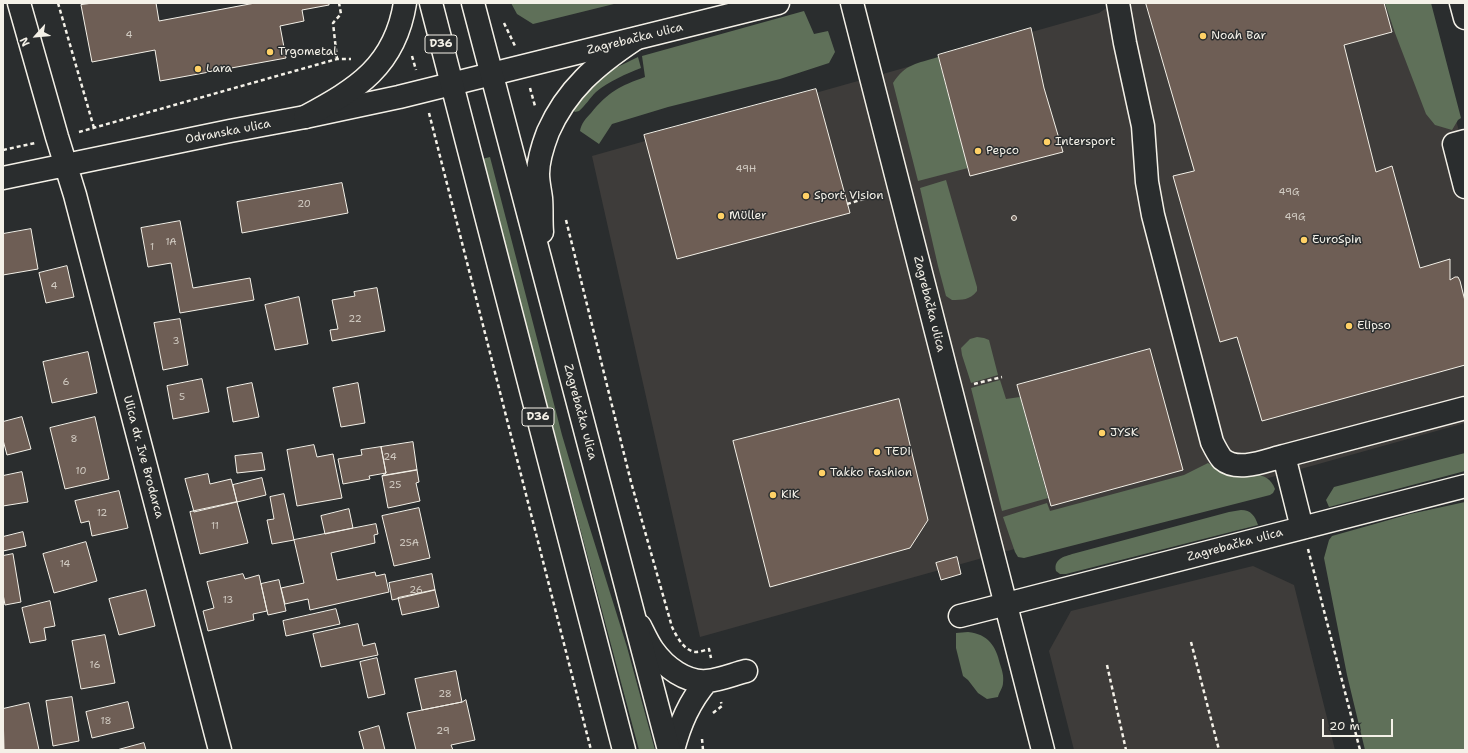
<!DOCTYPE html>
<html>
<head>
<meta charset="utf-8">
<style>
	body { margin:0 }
	#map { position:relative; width:1468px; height:753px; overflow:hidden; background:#2a2d2e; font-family:"Shantell Sans",sans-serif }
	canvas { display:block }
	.frame { position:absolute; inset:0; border:4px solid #f4f1e8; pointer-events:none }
	.north { position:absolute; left:16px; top:16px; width:40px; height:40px; -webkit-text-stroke:3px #2a2d2e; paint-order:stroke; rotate:243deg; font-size:11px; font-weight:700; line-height:16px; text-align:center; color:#f4f1e8 }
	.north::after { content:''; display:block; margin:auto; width:14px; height:18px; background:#f4f1e8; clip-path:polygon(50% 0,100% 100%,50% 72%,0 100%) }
	.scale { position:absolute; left:1322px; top:719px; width:71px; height:18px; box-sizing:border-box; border:2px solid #f4f1e8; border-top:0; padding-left:5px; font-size:12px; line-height:14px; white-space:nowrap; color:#f4f1e8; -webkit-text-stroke:3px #2a2d2e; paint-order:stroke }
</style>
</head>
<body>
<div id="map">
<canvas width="1468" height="753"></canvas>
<div class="frame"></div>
<div class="north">N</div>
<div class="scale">20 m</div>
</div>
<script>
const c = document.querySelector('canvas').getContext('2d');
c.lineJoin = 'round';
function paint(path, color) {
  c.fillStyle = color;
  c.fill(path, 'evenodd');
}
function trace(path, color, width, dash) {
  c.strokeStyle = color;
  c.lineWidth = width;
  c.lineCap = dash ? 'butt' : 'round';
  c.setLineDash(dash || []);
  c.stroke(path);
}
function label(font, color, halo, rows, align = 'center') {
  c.font = font + ' "Shantell Sans",sans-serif';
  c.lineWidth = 3;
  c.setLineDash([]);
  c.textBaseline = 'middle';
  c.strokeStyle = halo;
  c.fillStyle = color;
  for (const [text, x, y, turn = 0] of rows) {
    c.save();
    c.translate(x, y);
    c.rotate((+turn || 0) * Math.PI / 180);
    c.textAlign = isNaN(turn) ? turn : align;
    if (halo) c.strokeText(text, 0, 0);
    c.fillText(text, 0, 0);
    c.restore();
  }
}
paint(new Path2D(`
	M 1114,3 L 1425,3 L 1465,154 L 1465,423 L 700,637 L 592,156 L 1099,13 Z
	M 1253,566 L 1294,585 L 1335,750 L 1074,750 L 1049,651 L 1071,611 Z`), '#3e3c3a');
paint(new Path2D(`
	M 511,3 L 618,3 L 533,24 L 517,14 Z
	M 1385,3 L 1431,3 L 1461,118 L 1458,120 L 1452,130 L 1435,125 L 1426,114 L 1395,33 Z
	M 804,11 L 814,34 L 828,31 L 835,52 L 829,63 L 780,79 L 668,107 L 612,124 L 599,144 L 580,131 C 581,124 586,118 591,113 C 608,92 620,86 645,77 L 642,56 Z
	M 638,57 L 641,68 C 626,74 609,81 596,92 C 590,98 585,106 579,111 L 575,112 L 570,107 L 603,74 Z
	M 938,57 L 968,168 L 918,181 L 893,83 C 906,63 917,64 938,57 Z
	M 490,157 L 562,435 L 583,506 L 627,647 L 655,750 L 639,750 L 482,159 Z
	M 946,180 L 977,287 L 977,291 C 970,300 962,300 952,300 L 946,296 L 938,266 L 920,188 Z
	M 977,337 L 984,338 L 989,340 L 998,375 L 971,383 L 962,355 L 961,348 L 970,339 Z
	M 1000,380 L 1006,399 L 1020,397 L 1048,498 L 1002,511 L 971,388 Z
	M 1465,453 L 1465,471 L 1329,507 L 1326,500 L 1334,487 Z
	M 1208,463 C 1214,467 1221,472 1228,473 C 1245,475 1268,469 1275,489 L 1273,493 L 1270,495 L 1024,558 L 1018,557 L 1015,552 L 1003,517 L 1047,503 L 1050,511 L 1184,475 Z
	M 1465,502 L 1465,750 L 1365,750 L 1347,675 L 1324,558 L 1329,540 L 1332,536 L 1410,514 Z
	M 1241,510 C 1251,510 1255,516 1258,525 L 1066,574 L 1060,574 L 1056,571 C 1053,558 1066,556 1076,553 L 1229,512 Z
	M 968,632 C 988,634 996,646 1000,664 C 1002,670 1004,676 1003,683 C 1003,688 999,692 998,697 L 987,699 L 978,693 L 968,680 L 963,676 L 956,648 L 956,633 Z`), '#5f7059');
const building = new Path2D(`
	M 93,3 L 156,3 L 159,21 L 255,3 L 329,3 L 329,5 L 302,10 L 304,21 L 280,26 L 286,58 L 160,81 L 155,50 L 92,62 L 81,5 Z
	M 1146,3 L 1384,3 L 1392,32 L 1344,45 L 1376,172 L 1392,166 L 1420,268 L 1450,259 L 1450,280 L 1455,277 L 1458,277 L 1460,281 L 1465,301 L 1465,365 L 1262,421 L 1237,337 L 1220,342 L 1173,176 L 1194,171 Z
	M 1031,28 L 1044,88 L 1063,152 L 970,176 L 938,55 Z
	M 816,89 L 850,213 L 677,259 L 644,135 Z
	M 342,183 L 348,213 L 242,233 L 237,202 Z
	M1011.5 218a2.5 2.5 0 1 1 5 0a2.5 2.5 0 1 1-5 0Z
	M 180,221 L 193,288 L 250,278 L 254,300 L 180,313 L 171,263 L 148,267 L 141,228 Z
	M 31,229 L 38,269 L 3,275 L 3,234 Z
	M 67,266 L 74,297 L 46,303 L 39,273 Z
	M 377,288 L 385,331 L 332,341 L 330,330 L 338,329 L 332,300 L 355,296 L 354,292 Z
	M 299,297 L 308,344 L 275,350 L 265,305 Z
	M 180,319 L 188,365 L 163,370 L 154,323 Z
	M 1150,349 L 1183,470 L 1051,506 L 1017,385 Z
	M 88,352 L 97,393 L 52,403 L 43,362 Z
	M 202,379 L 209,412 L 173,419 L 167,386 Z
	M 252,383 L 259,417 L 233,422 L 227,388 Z
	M 358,383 L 365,423 L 341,427 L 333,388 Z
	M 899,399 L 928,520 L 910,548 L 770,587 L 733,441 Z
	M 22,417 L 31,449 L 7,455 L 3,440 L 3,422 Z
	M 95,417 L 109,479 L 65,489 L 50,428 Z
	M 413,442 L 417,470 L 382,476 L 386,473 L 381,447 Z
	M 314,445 L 317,457 L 333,454 L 342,498 L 297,506 L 287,450 Z
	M 381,447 L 386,473 L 369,476 L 370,479 L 343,484 L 338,459 L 362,455 L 361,450 Z
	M 262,453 L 265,470 L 237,473 L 235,456 Z
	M 417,470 L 419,482 L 416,483 L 420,501 L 388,508 L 382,476 Z
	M 22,472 L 28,502 L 3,506 L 3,476 Z
	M 208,474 L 210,484 L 231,479 L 237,502 L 194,512 L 185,479 Z
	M 262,478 L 266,495 L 237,502 L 233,485 Z
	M 119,491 L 128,528 L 92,536 L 89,521 L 81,523 L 75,501 Z
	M 284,494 L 294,540 L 272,544 L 267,520 L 274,519 L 270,497 Z
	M 237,502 L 248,543 L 200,554 L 190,512 Z
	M 419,508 L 430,558 L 394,566 L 382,516 Z
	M 349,509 L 353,528 L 325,534 L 321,516 Z
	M 376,524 L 378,534 L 374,535 L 375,543 L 331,553 L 337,580 L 375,572 L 376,576 L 385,574 L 389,592 L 310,610 L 308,599 L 285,604 L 281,588 L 304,583 L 294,540 Z
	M 23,532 L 26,546 L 3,551 L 3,537 Z
	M 86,542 L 97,581 L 54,593 L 43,554 Z
	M 13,554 L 21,602 L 5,605 L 3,594 L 3,556 Z
	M 957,557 L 961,574 L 941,580 L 936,563 Z
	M 243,574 L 245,579 L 259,575 L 267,611 L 253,614 L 254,620 L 208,631 L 203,611 L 214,608 L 207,582 Z
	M 432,574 L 435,590 L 392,600 L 389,583 Z
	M 279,580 L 286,611 L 268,615 L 261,584 Z
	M 146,590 L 155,626 L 119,635 L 109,599 Z
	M 435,590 L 439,607 L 402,615 L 398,598 Z
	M 50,601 L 55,626 L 44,628 L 46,640 L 30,643 L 22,608 Z
	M 336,609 L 340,624 L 286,636 L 283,621 Z
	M 358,624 L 363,646 L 375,643 L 378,655 L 321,667 L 313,634 Z
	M 105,635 L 115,683 L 81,689 L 72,641 Z
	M 377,658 L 385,694 L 368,698 L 360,662 Z
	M 456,671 L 462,702 L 422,710 L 415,679 Z
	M 72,697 L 79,741 L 53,746 L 46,701 Z
	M 466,700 L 475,740 L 451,745 L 453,750 L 416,750 L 407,713 L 462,702 Z
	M 128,702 L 134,728 L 92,738 L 86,712 Z
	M 29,703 L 39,750 L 4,750 L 3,709 Z
	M 379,726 L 385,750 L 364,750 L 359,732 Z
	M 144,743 L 146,750 L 117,750 Z`);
paint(building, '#6e5e55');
trace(building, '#f4f1e8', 1);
const minor = new Path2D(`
	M 19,3 L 57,137 L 75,195 L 220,750
	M 852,3 L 1043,750
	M 1118,3 L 1125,43 L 1143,126 L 1147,182 L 1153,215 L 1212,442 C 1215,448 1218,454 1222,459 C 1238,473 1267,460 1284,456 L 1302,528
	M 1461,3 L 1465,18
	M 1465,141 L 1454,144 L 1465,187
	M 3,178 L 230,131 L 305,117 L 399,97 L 778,3
	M 1284,456 L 1465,408
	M 960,616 L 1465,486
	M 640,626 C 644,634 648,643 653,650 C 665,667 686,683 707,681 C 720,680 734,674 746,671
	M 673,750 C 680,724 689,702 707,681`);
const major = new Path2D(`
	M 431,3 L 624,750
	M 473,3 L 669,750
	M 305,117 C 357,89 395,66 405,3
	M 542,232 C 541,221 542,210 541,198 C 540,190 538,182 538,174 C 538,160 543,145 548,132 C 567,89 596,65 635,39`);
trace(minor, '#f4f1e8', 25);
trace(major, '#f4f1e8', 25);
trace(new Path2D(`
	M 58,3 L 94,128
	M 504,23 L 515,46
	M 412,56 L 416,70
	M 337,59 L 333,23 L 341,14 L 339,3
	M 530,88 L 535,106
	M 429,113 L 591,750
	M 79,132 L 337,59 L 351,59
	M 3,150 L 35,143
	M 847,204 L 877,195
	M 566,220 L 631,482 L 672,627 C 677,637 684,651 696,652 C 700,652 705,650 709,649 L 711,658
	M 974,384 L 1002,377
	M 1308,549 L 1360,750
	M 1191,642 L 1219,750
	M 1107,665 L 1126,750
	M 713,713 L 722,706 L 721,702
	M 702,739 L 703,750`), '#f4f1e8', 2.5, [4, 3]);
trace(minor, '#2a2d2e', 22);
trace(major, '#2a2d2e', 22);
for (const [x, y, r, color] of [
	[1203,36,4,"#ffd166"],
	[270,52,4,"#ffd166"],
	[198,69,4,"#ffd166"],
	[1047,142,4,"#ffd166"],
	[978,151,4,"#ffd166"],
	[806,196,4,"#ffd166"],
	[721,216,4,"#ffd166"],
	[1304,240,4,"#ffd166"],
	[1349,326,4,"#ffd166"],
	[1102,433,4,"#ffd166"],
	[877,452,4,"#ffd166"],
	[822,473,4,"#ffd166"],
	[773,495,4,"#ffd166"]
]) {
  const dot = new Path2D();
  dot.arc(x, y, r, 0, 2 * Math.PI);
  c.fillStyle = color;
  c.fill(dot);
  trace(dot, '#2a2d2e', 1.5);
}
label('10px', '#d2ccc3', null, [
	["4",129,35],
	["49H",746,169],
	["49G",1289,192],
	["20",304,204],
	["49G",1295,217],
	["1A",171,242],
	["1",152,247],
	["4",54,286],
	["22",355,319],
	["3",176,341],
	["6",66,382],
	["5",182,397],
	["8",74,439],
	["24",390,457],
	["10",81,471],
	["25",395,485],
	["12",102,513],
	["11",215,526],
	["25A",409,543],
	["14",65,564],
	["26",416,590],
	["13",228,600],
	["16",95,665],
	["28",445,694],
	["18",106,721],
	["29",443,731]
]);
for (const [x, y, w] of [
	[441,44,32],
	[538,417,32]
]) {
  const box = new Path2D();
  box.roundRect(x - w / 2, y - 9, w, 18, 3);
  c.fillStyle = '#2a2d2e';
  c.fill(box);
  trace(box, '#f4f1e8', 1);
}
label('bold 11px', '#f4f1e8', null, [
	["D36",441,44],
	["D36",538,417]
]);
label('12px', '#f4f1e8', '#2a2d2e', [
	["Noah Bar",1211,36],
	["Trgometal",278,52],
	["Lara",206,69],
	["Intersport",1055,142],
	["Pepco",986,151],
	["Sport Vision",814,196],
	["Müller",729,216],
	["EuroSpin",1312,240],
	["Elipso",1357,326],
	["JYSK",1110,433],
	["TEDi",885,452],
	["Takko Fashion",830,473],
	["KiK",781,495]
], 'left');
label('12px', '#f4f1e8', '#2a2d2e', [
	["Zagrebačka ulica",635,39,-14],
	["Odranska ulica",228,132,-11],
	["Zagrebačka ulica",929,304,76],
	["Zagrebačka ulica",580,412,75],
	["Ulica dr. Ive Brodarca",143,457,75],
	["Zagrebačka ulica",1235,545,-15]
]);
</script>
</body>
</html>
